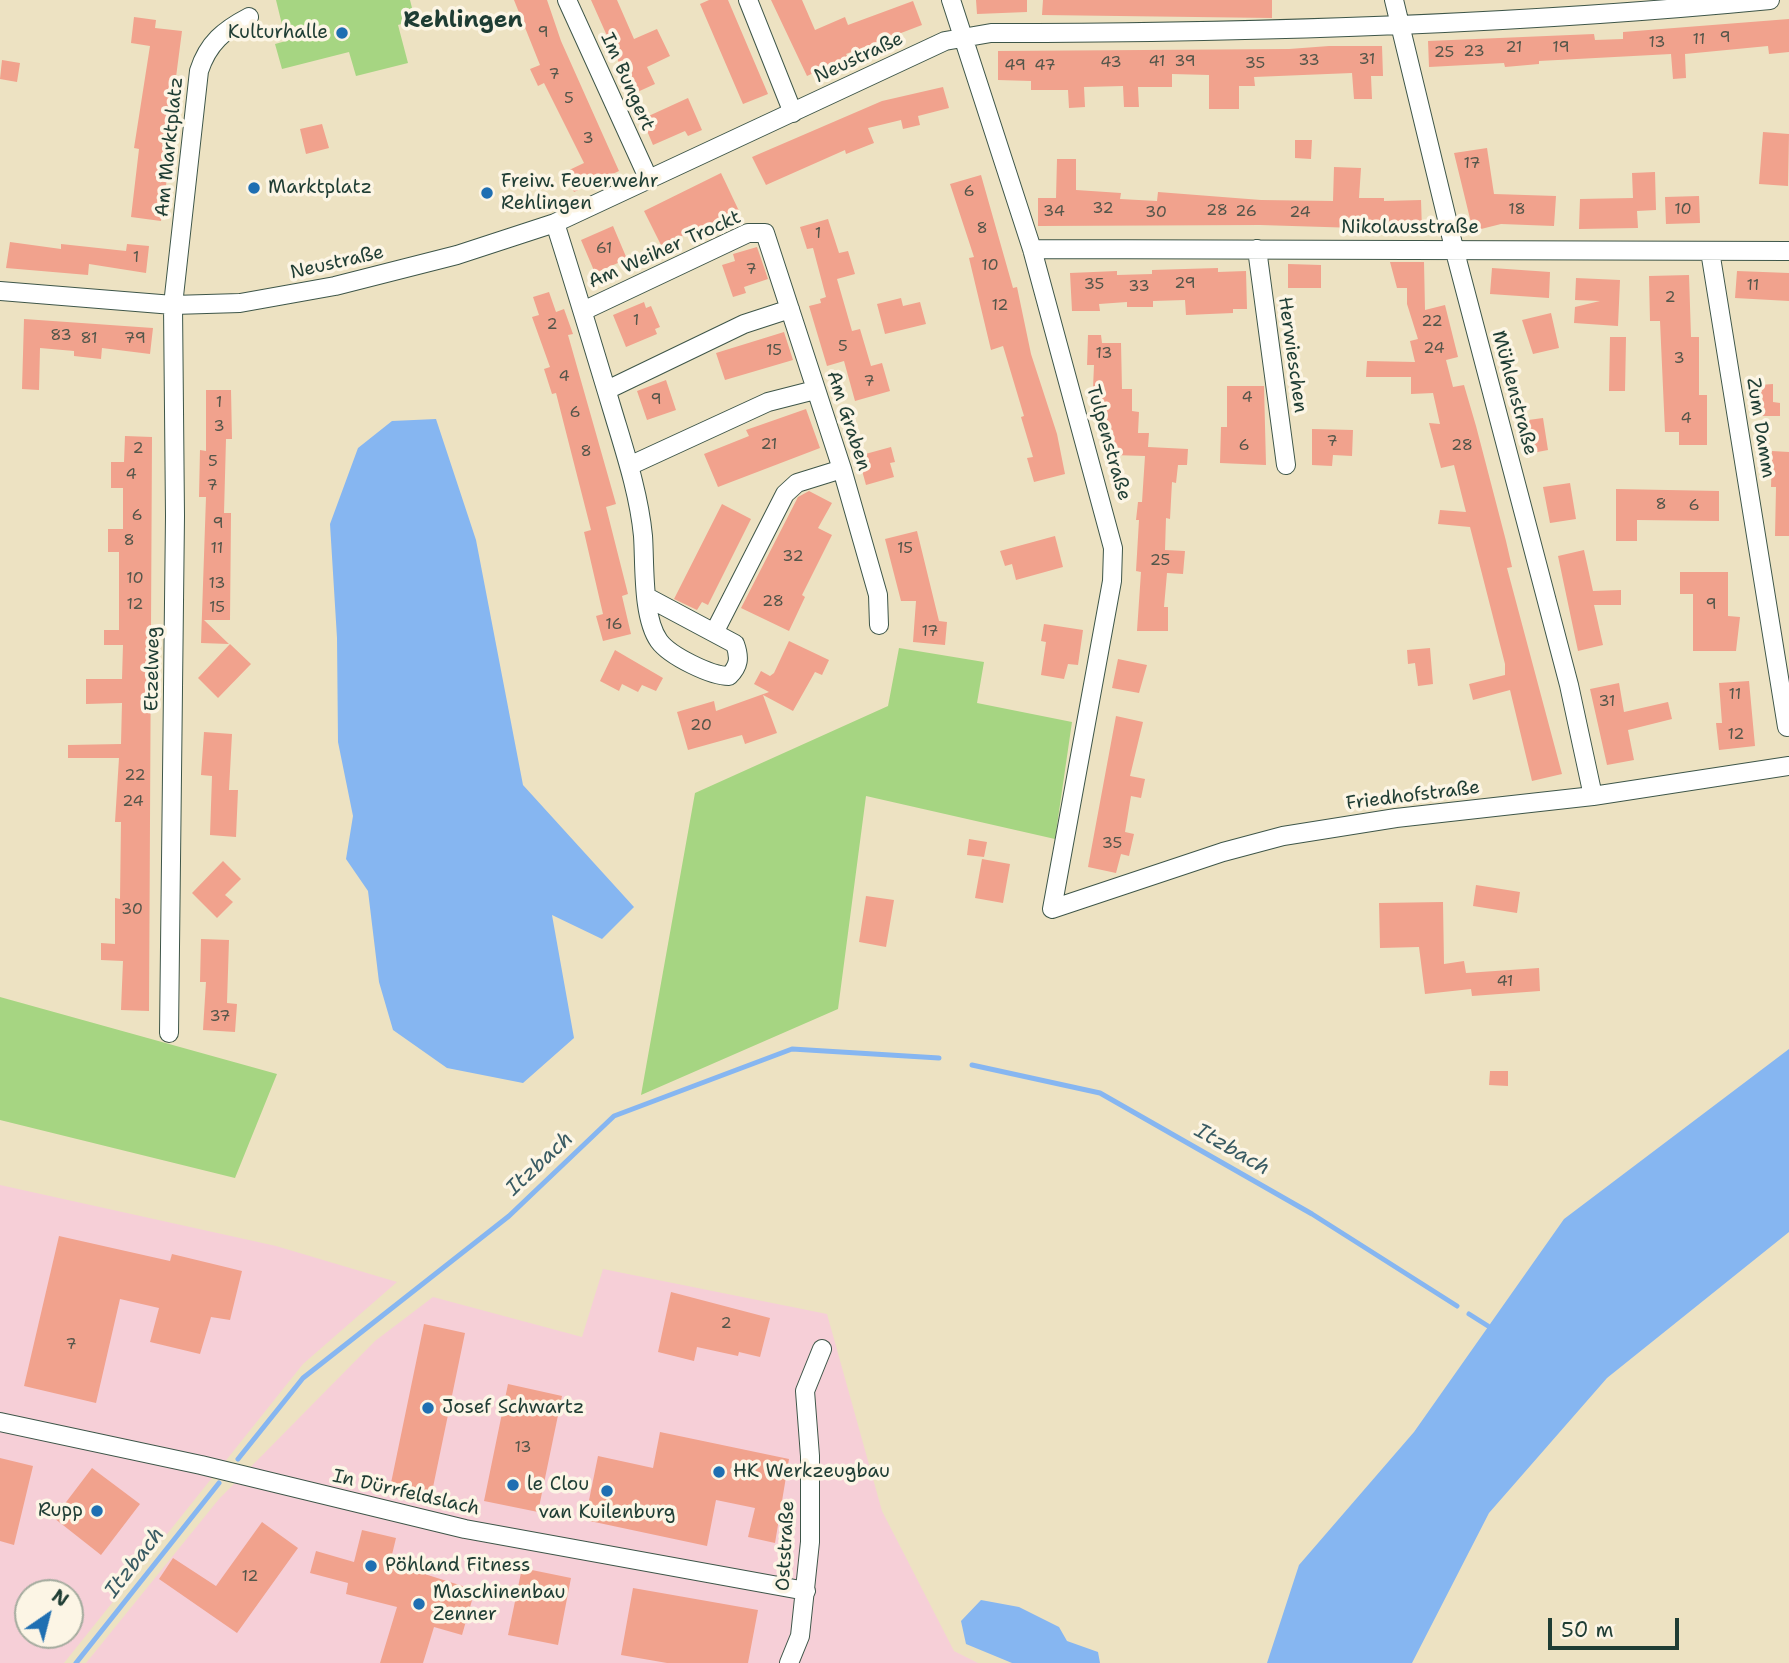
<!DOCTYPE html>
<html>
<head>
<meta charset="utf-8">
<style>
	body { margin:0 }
	#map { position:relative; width:1789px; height:1663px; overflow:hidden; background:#ede2c2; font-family:"Shantell Sans",sans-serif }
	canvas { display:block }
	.north { position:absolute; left:14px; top:1579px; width:70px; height:70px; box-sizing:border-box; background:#fcf5e5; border:2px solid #a4ab9e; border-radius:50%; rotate:35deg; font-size:19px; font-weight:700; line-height:28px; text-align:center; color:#1f3d34 }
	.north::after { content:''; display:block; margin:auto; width:24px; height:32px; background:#1f6fb2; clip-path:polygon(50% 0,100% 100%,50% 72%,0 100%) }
	.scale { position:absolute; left:1548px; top:1618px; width:131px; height:32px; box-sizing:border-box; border:4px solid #1f3d34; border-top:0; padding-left:9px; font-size:21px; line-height:24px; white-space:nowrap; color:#1f3d34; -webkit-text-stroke:5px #fcf5e5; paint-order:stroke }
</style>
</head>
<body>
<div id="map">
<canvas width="1789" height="1663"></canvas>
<div class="north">N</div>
<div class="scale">50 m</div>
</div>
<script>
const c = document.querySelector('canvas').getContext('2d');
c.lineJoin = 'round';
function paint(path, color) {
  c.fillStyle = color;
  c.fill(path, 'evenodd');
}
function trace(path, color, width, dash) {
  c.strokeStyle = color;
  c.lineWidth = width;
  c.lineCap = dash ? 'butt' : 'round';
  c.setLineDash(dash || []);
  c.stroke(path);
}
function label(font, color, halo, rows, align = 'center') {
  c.font = font + ' "Shantell Sans",sans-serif';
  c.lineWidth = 7;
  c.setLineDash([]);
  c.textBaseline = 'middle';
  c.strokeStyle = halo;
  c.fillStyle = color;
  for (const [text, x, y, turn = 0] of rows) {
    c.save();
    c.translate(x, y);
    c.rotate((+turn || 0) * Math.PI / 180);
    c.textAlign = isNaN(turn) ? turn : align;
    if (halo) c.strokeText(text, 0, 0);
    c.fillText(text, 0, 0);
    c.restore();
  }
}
paint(new Path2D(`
	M 0,1185 L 276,1246 L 397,1282 L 303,1364 L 64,1663 L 0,1663 ZM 28,1593 L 70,1593 L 70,1635 L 28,1635 Z
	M 603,1269 L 827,1314 L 882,1511 L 954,1651 L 978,1663 L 86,1663 L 219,1499 L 375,1341 L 433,1297 L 582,1337 Z`), '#f6cfd7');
paint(new Path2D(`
	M 276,0 L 410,0 L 415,20 L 398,25 L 408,63 L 356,76 L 349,52 L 282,69 L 275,44 L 286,41 Z
	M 899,648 L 984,662 L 977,703 L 1072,722 L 1055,839 L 866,796 L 838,1009 L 641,1095 L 695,793 L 888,706 Z
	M 0,997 L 277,1074 L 235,1178 L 0,1120 Z`), '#a6d582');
paint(new Path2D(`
	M 436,419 L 476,540 L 523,785 L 634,907 L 602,939 L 552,915 L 574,1038 L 523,1083 L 447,1068 L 393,1030 L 379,982 L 368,891 L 346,859 L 353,816 L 338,742 L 337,638 L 330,524 L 358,448 L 392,421 Z
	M 1789,1049 L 1789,1232 L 1607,1378 L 1489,1513 L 1412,1663 L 1267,1663 L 1299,1565 L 1414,1432 L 1564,1219 Z
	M 981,1600 L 1019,1607 L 1059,1627 L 1067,1641 L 1098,1652 L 1100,1663 L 1012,1663 L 966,1644 L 961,1621 Z`), '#86b6f1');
trace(new Path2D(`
	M 972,1065 L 1100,1093 L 1312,1214 L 1457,1306
	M 1469,1314 L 1488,1326
	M 238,1459 L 303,1378 L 509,1216 L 614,1116 L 792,1049 L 939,1058
	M 76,1663 L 219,1483`), '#86b6f1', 5);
paint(new Path2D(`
	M 514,0 L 547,0 L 561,41 L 619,171 L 574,192 L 565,172 L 584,163 L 544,83 L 538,86 L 530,69 L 540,65 Z
	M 591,0 L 617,0 L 634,39 L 657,29 L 670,56 L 647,67 L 655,84 L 633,94 Z
	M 709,0 L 728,0 L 768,94 L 743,104 L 700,4 Z
	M 771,0 L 802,0 L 815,30 L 845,17 L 848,25 L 913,1 L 922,25 L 846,54 L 848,57 L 807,76 Z
	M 976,0 L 1027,0 L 1027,12 L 977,14 Z
	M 1043,0 L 1272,0 L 1272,18 L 1042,15 Z
	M 134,17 L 156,20 L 155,28 L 182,31 L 163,177 L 167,178 L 161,221 L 131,217 L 139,149 L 134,148 L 150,46 L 131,43 Z
	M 1789,19 L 1789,52 L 1769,54 L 1768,46 L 1685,54 L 1686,78 L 1673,79 L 1671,54 L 1539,61 L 1539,64 L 1505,67 L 1504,63 L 1429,67 L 1428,41 L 1594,34 L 1595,40 L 1623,39 L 1623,32 Z
	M 1329,46 L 1382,46 L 1383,76 L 1371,76 L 1372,99 L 1354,99 L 1352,73 L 1254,77 L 1255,86 L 1239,86 L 1239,109 L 1209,109 L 1209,75 L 1172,74 L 1172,87 L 1138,87 L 1139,107 L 1124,107 L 1123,86 L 1084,87 L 1085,107 L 1069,108 L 1068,90 L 1031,90 L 1031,81 L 998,80 L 998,51 L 1289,49 Z
	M 2,60 L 20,63 L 17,82 L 0,79 Z
	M 943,87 L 949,108 L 918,116 L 920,125 L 903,129 L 901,120 L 868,128 L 874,143 L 846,154 L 845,150 L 766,185 L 752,157 L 882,101 Z
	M 688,98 L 702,130 L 688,136 L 685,131 L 653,145 L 642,119 Z
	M 322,124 L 329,148 L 306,154 L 300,129 Z
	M 1763,132 L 1789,134 L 1788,186 L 1759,184 Z
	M 1295,140 L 1312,140 L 1311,159 L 1295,158 Z
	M 1487,148 L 1494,194 L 1556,196 L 1554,226 L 1501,224 L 1473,231 L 1454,153 Z
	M 1057,159 L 1076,159 L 1076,190 L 1121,193 L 1120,199 L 1157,201 L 1158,192 L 1261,200 L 1333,201 L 1334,167 L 1361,168 L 1359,198 L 1384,198 L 1384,201 L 1421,200 L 1422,230 L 1260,225 L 1038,226 L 1038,198 L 1056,198 Z
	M 1655,172 L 1656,210 L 1637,211 L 1638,228 L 1579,229 L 1580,199 L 1633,198 L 1632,173 Z
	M 721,173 L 739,211 L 661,245 L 644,211 Z
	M 981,175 L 1013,288 L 1017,287 L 1031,354 L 1057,434 L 1065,474 L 1034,482 L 1027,458 L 1033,457 L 1021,417 L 1024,416 L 1003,346 L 991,350 L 969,258 L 974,257 L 950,184 Z
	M 1699,196 L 1700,223 L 1666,224 L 1665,197 Z
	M 828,219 L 839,253 L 848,251 L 855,274 L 837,279 L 852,331 L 860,329 L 871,366 L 882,363 L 890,391 L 855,401 L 844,361 L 827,366 L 809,306 L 821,303 L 820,299 L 826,297 L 813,248 L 807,249 L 800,227 Z
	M 613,226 L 627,259 L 595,273 L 581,240 Z
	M 10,242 L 61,249 L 61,244 L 126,251 L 127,244 L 149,246 L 146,273 L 89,264 L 88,275 L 6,268 Z
	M 757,247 L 768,279 L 744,287 L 746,293 L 733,297 L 722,265 L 735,261 L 733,254 Z
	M 1390,262 L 1424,262 L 1425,310 L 1445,305 L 1458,357 L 1446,360 L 1453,387 L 1464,385 L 1476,426 L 1506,541 L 1512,567 L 1507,568 L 1562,774 L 1532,781 L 1510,690 L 1473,700 L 1469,684 L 1505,675 L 1505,664 L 1470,527 L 1438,524 L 1440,510 L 1466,512 L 1454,465 L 1441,468 L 1429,423 L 1440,424 L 1433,393 L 1411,394 L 1411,377 L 1366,377 L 1367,361 L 1415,362 L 1410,341 L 1418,339 L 1407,304 L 1407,288 L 1397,288 Z
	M 1288,264 L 1321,265 L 1321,288 L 1288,288 Z
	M 1218,268 L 1218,272 L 1246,271 L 1247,309 L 1233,309 L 1233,313 L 1186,315 L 1185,300 L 1153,301 L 1153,307 L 1127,307 L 1127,302 L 1099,304 L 1100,311 L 1072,311 L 1070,273 L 1117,271 L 1117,275 L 1152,274 L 1152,270 Z
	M 1492,268 L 1550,272 L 1549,298 L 1490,294 Z
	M 1737,271 L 1789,273 L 1789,301 L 1735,298 Z
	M 1689,275 L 1691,337 L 1699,337 L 1699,395 L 1707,395 L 1707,445 L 1679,445 L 1679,432 L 1665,432 L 1660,321 L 1650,321 L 1649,276 Z
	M 1576,278 L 1620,280 L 1618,326 L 1574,323 L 1575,307 L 1600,301 L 1575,300 Z
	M 549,292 L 556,312 L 564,309 L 573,334 L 568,335 L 616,504 L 606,507 L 628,594 L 622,596 L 631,634 L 603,641 L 596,616 L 603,614 L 584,532 L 591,530 L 556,393 L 552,394 L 544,369 L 550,367 L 532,317 L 539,315 L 533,297 Z
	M 901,298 L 903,306 L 920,302 L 926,324 L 885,334 L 877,304 Z
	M 644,302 L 646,308 L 651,306 L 660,327 L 655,329 L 657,334 L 626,347 L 613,315 Z
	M 1551,313 L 1559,348 L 1533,354 L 1522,320 Z
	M 24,319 L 153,328 L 150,354 L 102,348 L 101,359 L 74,356 L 74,351 L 40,348 L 39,390 L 22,389 Z
	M 784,332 L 793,360 L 725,380 L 716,353 Z
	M 1088,335 L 1101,335 L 1102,343 L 1121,343 L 1122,389 L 1132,389 L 1132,411 L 1139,412 L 1138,433 L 1149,433 L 1148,447 L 1188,449 L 1187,465 L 1178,465 L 1176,483 L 1172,482 L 1170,519 L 1166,518 L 1165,550 L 1185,551 L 1183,574 L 1167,573 L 1164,607 L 1168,607 L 1168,631 L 1137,631 L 1141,572 L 1136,571 L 1139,520 L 1136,520 L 1138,502 L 1142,502 L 1145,456 L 1112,455 L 1112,432 L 1106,432 L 1106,411 L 1099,411 L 1100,388 L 1093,388 L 1094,365 L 1087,365 Z
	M 1610,337 L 1626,337 L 1625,391 L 1609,391 Z
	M 666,380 L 676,410 L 647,420 L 637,391 Z
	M 1773,384 L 1773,402 L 1780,403 L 1780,416 L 1758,416 L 1759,385 Z
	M 1227,386 L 1264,386 L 1266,465 L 1220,463 L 1221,427 L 1227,427 Z
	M 206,390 L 231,390 L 232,439 L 226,439 L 224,513 L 231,513 L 230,620 L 204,620 L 229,644 L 201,643 L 206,497 L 199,497 L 200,450 L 206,451 Z
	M 806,409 L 820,448 L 718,487 L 704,454 L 749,436 L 746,430 Z
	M 1543,418 L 1548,450 L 1527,454 L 1521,421 Z
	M 1312,429 L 1353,430 L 1352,456 L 1333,455 L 1332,466 L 1312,465 Z
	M 125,436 L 152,437 L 149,1011 L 121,1010 L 123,961 L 101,960 L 101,943 L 115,944 L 115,898 L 120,899 L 121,822 L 115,822 L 119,758 L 68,758 L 68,745 L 121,744 L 122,703 L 86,704 L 86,679 L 122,679 L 123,645 L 104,645 L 104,630 L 119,630 L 119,552 L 108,552 L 108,529 L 123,529 L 123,488 L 111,488 L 111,462 L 124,462 Z
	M 891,447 L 895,462 L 890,463 L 894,477 L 866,485 L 858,456 Z
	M 1772,451 L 1789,452 L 1789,536 L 1775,536 L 1776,487 L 1771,487 Z
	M 1570,483 L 1576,519 L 1550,523 L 1543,487 Z
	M 1616,489 L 1719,491 L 1719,521 L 1637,520 L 1637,541 L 1616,541 Z
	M 809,491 L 832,503 L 818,528 L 832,535 L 802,595 L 805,597 L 789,631 L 741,608 L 798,497 Z
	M 722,504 L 751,519 L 708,605 L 702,602 L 697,610 L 674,599 Z
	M 917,531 L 939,621 L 947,622 L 945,645 L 913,642 L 916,601 L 901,601 L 885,539 Z
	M 1055,536 L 1063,567 L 1016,580 L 1012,564 L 1005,566 L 1000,551 Z
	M 1584,550 L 1593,591 L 1621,590 L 1621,605 L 1594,605 L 1603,645 L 1578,651 L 1558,556 Z
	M 1680,572 L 1728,572 L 1728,616 L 1740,617 L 1736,651 L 1693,651 L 1693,594 L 1680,594 Z
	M 1044,624 L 1083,630 L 1078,665 L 1068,664 L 1064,679 L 1041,675 L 1046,642 L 1041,641 Z
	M 789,641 L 829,660 L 822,675 L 815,672 L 793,711 L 763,695 L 777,733 L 745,744 L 742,735 L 688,750 L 677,712 L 714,701 L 716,711 L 769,692 L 754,684 L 761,671 L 770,676 L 774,673 Z
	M 230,644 L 251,664 L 218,698 L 198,678 Z
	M 1430,648 L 1433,684 L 1418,686 L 1415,663 L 1408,664 L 1407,650 Z
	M 615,650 L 663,678 L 656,691 L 642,685 L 638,692 L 622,684 L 619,691 L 600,681 Z
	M 1118,659 L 1147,665 L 1139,693 L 1112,688 Z
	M 1749,681 L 1755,746 L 1719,750 L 1716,723 L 1722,723 L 1719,683 Z
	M 1619,683 L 1624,712 L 1668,702 L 1672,719 L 1628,730 L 1634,760 L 1607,765 L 1590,689 Z
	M 1116,716 L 1143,722 L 1130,776 L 1145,779 L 1141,798 L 1131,796 L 1125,832 L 1134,834 L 1129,856 L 1121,854 L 1116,873 L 1088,867 Z
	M 204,732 L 232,734 L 229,790 L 238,790 L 236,837 L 210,835 L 212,776 L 201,775 Z
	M 969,839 L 987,842 L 984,857 L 967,855 Z
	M 982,859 L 1010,864 L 1003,903 L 975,898 Z
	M 223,861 L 241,879 L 225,895 L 233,902 L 217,918 L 192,893 Z
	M 1476,885 L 1520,892 L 1517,913 L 1473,906 Z
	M 866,896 L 894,900 L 886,947 L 859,942 Z
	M 1443,902 L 1444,964 L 1464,961 L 1466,973 L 1539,968 L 1540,991 L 1472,996 L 1471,989 L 1425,994 L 1419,947 L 1380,948 L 1379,903 Z
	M 201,939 L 229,940 L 227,1003 L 237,1004 L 235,1032 L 203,1030 L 206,982 L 200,982 Z
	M 1490,1071 L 1508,1071 L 1508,1086 L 1489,1085 Z
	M 59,1236 L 170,1261 L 172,1254 L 242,1271 L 230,1320 L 211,1317 L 200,1354 L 150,1342 L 159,1308 L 120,1299 L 96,1403 L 24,1386 Z
	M 671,1292 L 770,1318 L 760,1357 L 739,1352 L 738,1356 L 697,1347 L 694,1361 L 658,1352 Z
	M 424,1324 L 465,1333 L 432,1492 L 391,1483 Z
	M 508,1384 L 562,1396 L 538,1512 L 484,1501 Z
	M 660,1432 L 789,1459 L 775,1543 L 748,1537 L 755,1508 L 716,1500 L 707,1546 L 585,1520 L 598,1456 L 653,1468 Z
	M 0,1458 L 33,1466 L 14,1545 L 0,1541 Z
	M 92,1468 L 140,1504 L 101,1555 L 54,1518 Z
	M 262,1522 L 298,1548 L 237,1633 L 159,1579 L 173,1558 L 216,1586 Z
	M 362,1530 L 396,1538 L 390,1563 L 475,1590 L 462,1635 L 434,1627 L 423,1663 L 380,1663 L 397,1607 L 346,1594 L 348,1583 L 310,1573 L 316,1551 L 354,1562 Z
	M 522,1568 L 571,1578 L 558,1645 L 508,1635 Z
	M 633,1588 L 758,1610 L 748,1663 L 667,1663 L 621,1655 Z`), '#f1a28d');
const street = new Path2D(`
	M 567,0 L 649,180
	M 748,0 L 793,113
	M 951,0 L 1032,249 L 1113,548 L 1112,581 L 1052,909 L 1223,852 L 1283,836 L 1396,818 L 1593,796 L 1789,766
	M 1394,0 L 1454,248 L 1569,685 L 1593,796
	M 555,223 C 575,286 594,349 613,412 C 625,452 639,494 643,536 C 645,564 642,617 659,641 C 670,656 711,676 729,676 C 739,666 740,658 735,644 L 647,597
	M 1032,249 L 1789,251
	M 1257,249 L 1286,465
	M 1710,251 L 1787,727
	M 0,291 L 173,305 L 240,303 L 335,286 L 457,255 L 555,223 L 945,41 L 991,33 C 1251,33 1511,25 1770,0
	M 583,311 L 748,233 L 765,233 L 842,469 L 878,595 L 879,625
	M 607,390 L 744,324 L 790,309
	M 629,466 L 768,402 L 815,390
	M 715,631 L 785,494 L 797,483 L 842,469
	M 169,1033 L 175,516 L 173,305 L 199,71 C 208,43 224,30 249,17
	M 0,1422 L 201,1465 L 465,1529 L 806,1591
	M 789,1663 L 800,1636 L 810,1542 L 810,1456 L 805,1391 L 822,1349`);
trace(street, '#3e5649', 20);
trace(street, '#fff', 18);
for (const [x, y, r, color] of [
	[342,33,7,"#1f6fb2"],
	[254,188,7,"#1f6fb2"],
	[487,193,7,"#1f6fb2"],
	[428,1408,7,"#1f6fb2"],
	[719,1472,7,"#1f6fb2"],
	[513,1485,7,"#1f6fb2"],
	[607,1491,7,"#1f6fb2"],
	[97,1511,7,"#1f6fb2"],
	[371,1566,7,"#1f6fb2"],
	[419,1604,7,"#1f6fb2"]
]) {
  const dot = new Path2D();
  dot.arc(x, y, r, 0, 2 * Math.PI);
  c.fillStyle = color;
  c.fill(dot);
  trace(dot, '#fcf5e5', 2.5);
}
label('16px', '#54564a', null, [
	["9",543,33],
	["9",1725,38],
	["11",1699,40],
	["13",1657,43],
	["21",1514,48],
	["19",1561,48],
	["23",1474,52],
	["25",1444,53],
	["31",1367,60],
	["33",1309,61],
	["41",1157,62],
	["39",1185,62],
	["43",1111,63],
	["35",1255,64],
	["49",1015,66],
	["47",1045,66],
	["7",554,75],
	["5",569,99],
	["3",588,139],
	["17",1472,164],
	["6",969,192],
	["32",1103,209],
	["18",1517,210],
	["10",1683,210],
	["28",1217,211],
	["34",1054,212],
	["26",1246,212],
	["30",1156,213],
	["24",1300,213],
	["8",982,229],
	["1",818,234],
	["61",604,249],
	["1",136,258],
	["10",990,266],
	["7",751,270],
	["29",1185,284],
	["35",1094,285],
	["11",1753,286],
	["33",1139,287],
	["2",1670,298],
	["12",1000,306],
	["1",636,321],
	["22",1432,322],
	["2",552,325],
	["83",61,336],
	["81",89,339],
	["79",135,339],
	["5",843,347],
	["24",1434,349],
	["15",774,351],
	["13",1104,354],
	["3",1679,359],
	["4",564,377],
	["7",869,382],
	["4",1247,398],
	["9",656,400],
	["1",219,403],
	["6",575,413],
	["4",1686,419],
	["3",219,427],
	["7",1332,442],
	["21",769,445],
	["6",1244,446],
	["28",1462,446],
	["2",138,449],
	["8",586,452],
	["5",213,462],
	["4",131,475],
	["7",212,486],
	["8",1661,505],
	["6",1694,506],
	["6",137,516],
	["9",218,524],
	["8",129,541],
	["11",217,549],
	["15",905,549],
	["32",793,557],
	["25",1160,561],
	["10",135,579],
	["13",217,584],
	["28",773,602],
	["12",135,605],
	["9",1711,605],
	["15",217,608],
	["16",614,625],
	["17",930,632],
	["11",1735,695],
	["31",1607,702],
	["20",701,726],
	["12",1736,735],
	["22",135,776],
	["24",133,802],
	["35",1112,844],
	["30",132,910],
	["41",1505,982],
	["37",220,1017],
	["2",726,1324],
	["7",71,1345],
	["13",523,1448],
	["12",250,1577]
]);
label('19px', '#1f3d34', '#fcf5e5', [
	["Kulturhalle",328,33,"right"],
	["Freiw. Feuerwehr",501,182],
	["Rehlingen",501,204],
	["Marktplatz",268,188],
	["Josef Schwartz",442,1408],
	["HK Werkzeugbau",733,1472],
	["le Clou",527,1485],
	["Rupp",83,1511,"right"],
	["van Kuilenburg",607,1513,"center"],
	["Pöhland Fitness",385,1566],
	["Maschinenbau",433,1593],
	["Zenner",433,1615]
], 'left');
label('19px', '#1f3d34', '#fcf5e5', [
	["Neustraße",859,58,-25],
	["Im Bungert",627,82,66],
	["Am Marktplatz",170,147,-84],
	["Nikolausstraße",1410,228],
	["Am Weiher Trockt",665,250,-24],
	["Neustraße",337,263,-13],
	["Herwieschen",1292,355,82],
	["Mühlenstraße",1514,393,75],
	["Am Graben",848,421,72],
	["Zum Damm",1760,428,81],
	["Tulpenstraße",1108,443,74],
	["Etzelweg",153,669,-89],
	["Friedhofstraße",1413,796,-7],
	["In Dürrfeldslach",406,1493,13],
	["Oststraße",786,1546,-87]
]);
label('italic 21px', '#395b63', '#fcf5e5', [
	["Itzbach",1232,1150,30],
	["Itzbach",540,1164,-43],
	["Itzbach",135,1563,-52]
]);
label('bold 23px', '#1f3d34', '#fcf5e5', [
	["Rehlingen",463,21]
]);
</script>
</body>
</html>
